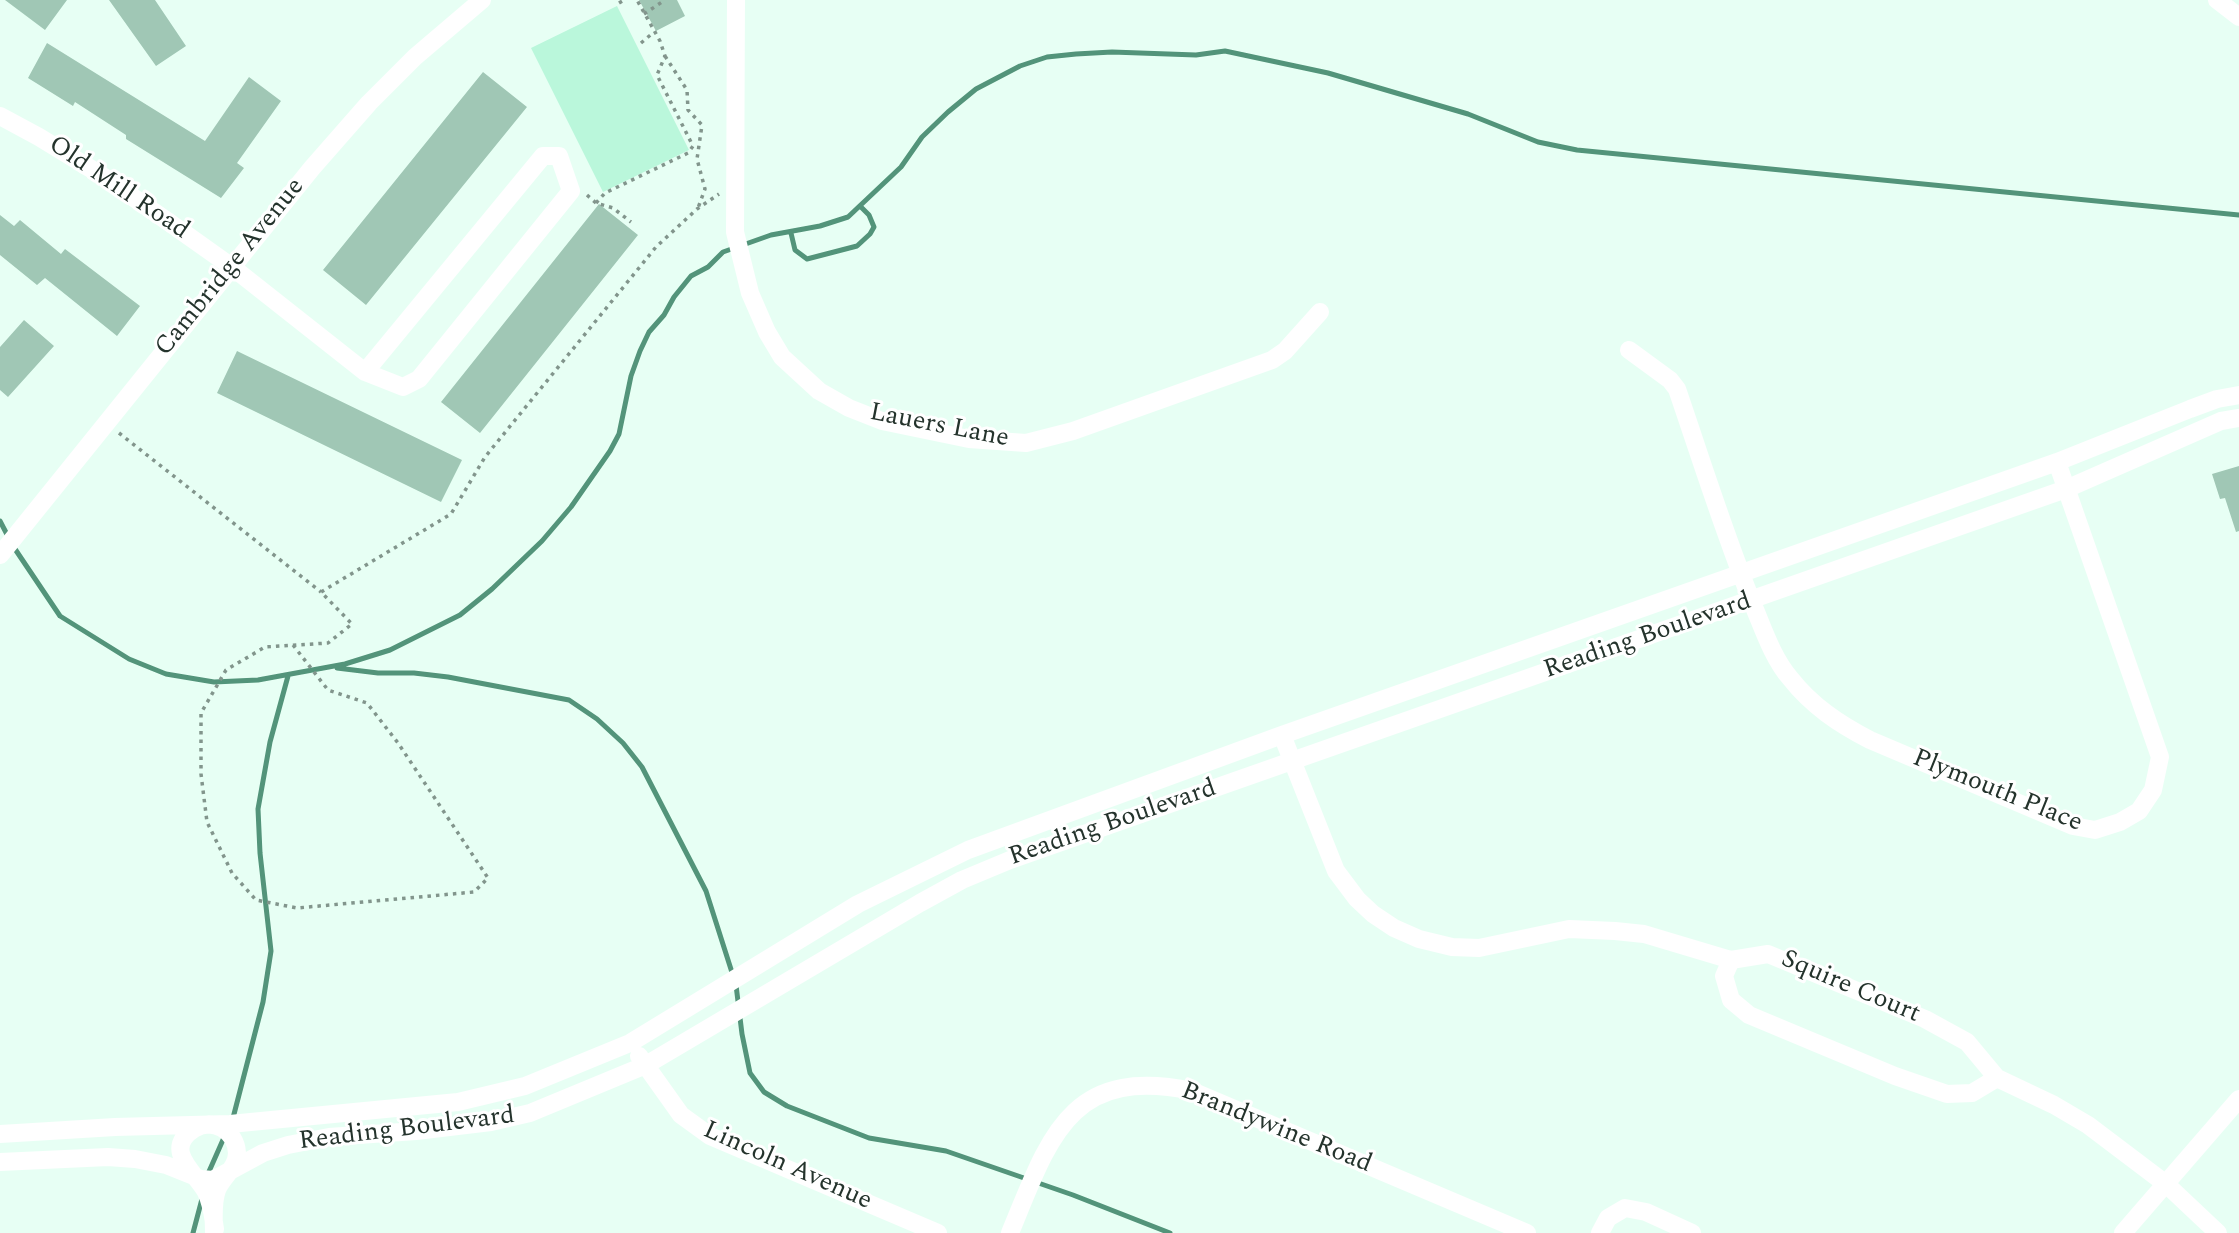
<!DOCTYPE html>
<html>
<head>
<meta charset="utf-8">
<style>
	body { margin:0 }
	canvas { display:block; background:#e7fff4 }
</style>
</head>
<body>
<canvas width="2239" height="1233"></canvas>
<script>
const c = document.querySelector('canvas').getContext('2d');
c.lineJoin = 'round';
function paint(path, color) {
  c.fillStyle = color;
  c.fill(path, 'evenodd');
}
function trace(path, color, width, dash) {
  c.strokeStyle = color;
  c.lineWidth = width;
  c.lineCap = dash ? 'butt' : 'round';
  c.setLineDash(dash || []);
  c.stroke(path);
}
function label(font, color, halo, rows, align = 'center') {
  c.font = font + ' Spectral,serif';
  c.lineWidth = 6;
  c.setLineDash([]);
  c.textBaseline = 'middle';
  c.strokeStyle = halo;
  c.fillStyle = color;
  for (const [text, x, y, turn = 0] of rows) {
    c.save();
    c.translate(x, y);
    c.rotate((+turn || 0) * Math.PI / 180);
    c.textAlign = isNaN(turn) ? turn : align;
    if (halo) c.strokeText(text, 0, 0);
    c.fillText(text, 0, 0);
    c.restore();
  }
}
paint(new Path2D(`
	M 617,6 L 689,150 L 603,192 L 531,48 Z`), '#baf7db');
trace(new Path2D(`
	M 791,233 L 795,250 L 807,259 L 857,246 L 870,234 L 874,227 L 869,215 L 860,206
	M 0,521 L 13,546 L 60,616 L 129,659 L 166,674 L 214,682 L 258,680 L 345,664 L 390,650 L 460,615 L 492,589 L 542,541 L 571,507 L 610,451 L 619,434 L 631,376 L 640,351 L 649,332 L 664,315 L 674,297 L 691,276 L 708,267 L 723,252 L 740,246 L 771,235 L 820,226 L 848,217 L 901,167 L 922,137 L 948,112 L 976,89 L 1020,66 L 1047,57 L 1076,54 L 1112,52 L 1196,55 L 1225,51 L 1328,73 L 1468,114 L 1538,142 L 1577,150 L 2239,215
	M 337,668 L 378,673 L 414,673 L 448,677 L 569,700 L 597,719 L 623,743 L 642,767 L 706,891 L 736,985 L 742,1034 L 750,1073 L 764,1092 L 787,1106 L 869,1138 L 946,1151 L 1073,1195 L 1170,1233
	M 233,1118 L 263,1002 L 271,951 L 260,853 L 258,809 L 270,742 L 288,676
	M 207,1176 L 226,1133
	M 193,1233 L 202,1199`), '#53947a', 5);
paint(new Path2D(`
	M 5,0 L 67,0 L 45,30 Z
	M 109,0 L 155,0 L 186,46 L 156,66 Z
	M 639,0 L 677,0 L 685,16 L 656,31 Z
	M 47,43 L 205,141 L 249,77 L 281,101 L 237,163 L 244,168 L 221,198 L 126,139 L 126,135 L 75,102 L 73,106 L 28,78 Z
	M 483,72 L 527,107 L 366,305 L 323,270 Z
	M 599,204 L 638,235 L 480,433 L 441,402 Z
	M 0,215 L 14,226 L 20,220 L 61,254 L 65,249 L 140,306 L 117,336 L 45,278 L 37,285 L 0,255 Z
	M 24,320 L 54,346 L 8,397 L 0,390 L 0,347 Z
	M 237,351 L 462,460 L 441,502 L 217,393 Z
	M 2239,466 L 2239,531 L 2236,532 L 2225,498 L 2220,499 L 2212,474 Z`), '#a0c7b5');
trace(new Path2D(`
	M 619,3 L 624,0
	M 644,14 L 665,0
	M 641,43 L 654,32
	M 665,56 L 687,90 L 688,110 L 702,125 L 697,159 L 705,189 L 698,208
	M 587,195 L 596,203 L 613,208 L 631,222
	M 596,203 L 605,193 L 688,153 L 693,146 L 657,75 L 665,56 L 660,41 L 637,0
	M 119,433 L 321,592
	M 293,645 L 328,690 L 367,703 L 398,743 L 488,878 L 474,892 L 297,908 L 256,900 L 232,873 L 207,822 L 201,774 L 201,713 L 226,670 L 265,647 L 328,643 L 352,624 L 321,592 L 451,514 L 485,457 L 656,247 L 697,209 L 719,194`), '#82958c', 3.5, [3.5, 5]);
trace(new Path2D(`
	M 736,0 L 735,232 L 750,293 L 767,332 L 782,357 L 819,391 L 849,408 L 882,421 L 969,439 L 1026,443 L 1073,431 L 1272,360 L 1285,351 L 1320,312
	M 2217,0 L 2239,17
	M 0,116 L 39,137 L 101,175 L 170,223 L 232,267 L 365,372 L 403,387 L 419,379 L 571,191 L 559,156 L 543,156 L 365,372
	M 1629,350 L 1670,380 L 1677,389 C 1702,462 1725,536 1754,607 C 1764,631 1773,658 1790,678 C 1812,706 1839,724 1870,740 L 2073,826 L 2095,830 L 2120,822 L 2139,811 L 2153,790 L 2160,757 L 2057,462
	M 0,555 L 312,168 L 369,103 L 415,57 L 482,0
	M 1282,735 L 1336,871 L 1357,899 L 1373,914 L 1394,928 L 1419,939 L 1452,947 L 1479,948 L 1569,929 L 1615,931 L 1644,934 L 1731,960 L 1768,954 L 1925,1019 L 1967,1042 L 1997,1078 L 2054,1105 L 2088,1125 L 2166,1184 L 2218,1233
	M 1731,960 L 1724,976 L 1731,1000 L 1749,1015 L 1895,1076 L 1947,1094 L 1972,1093 L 1997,1078
	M 639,1056 L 681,1115 L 710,1136 L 938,1233
	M 0,1134 L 115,1127 L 230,1124 L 458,1102 L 525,1086 L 630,1043 L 858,904 L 968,850 L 1282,735 L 2057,462 L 2190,409 L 2217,399 L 2239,395
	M 0,1162 L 108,1157 L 135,1159 L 166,1165 L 201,1179 L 213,1180 L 263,1153 L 288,1145 L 329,1137 L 416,1131 L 491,1122 L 530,1113 L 646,1065 L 920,903 L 962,880 L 1010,860 L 2066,489 L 2221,421 L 2239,418
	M 214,1233 C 214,1219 212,1204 217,1190 C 222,1177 237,1168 237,1153 C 236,1131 213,1117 194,1129 C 161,1150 197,1174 206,1192 C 212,1204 213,1217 215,1229
	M 1010,1233 C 1049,1139 1069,1065 1192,1091 L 1527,1233
	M 1600,1233 L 1608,1218 L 1625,1208 L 1646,1212 L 1692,1233
	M 2123,1233 L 2239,1099`), '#fff', 18);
label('26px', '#24332c', '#fff', [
	["Old Mill Road",118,189,34],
	["Cambridge Avenue",231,268,-51],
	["Lauers Lane",939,427,11],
	["Reading Boulevard",1648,637,-19],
	["Plymouth Place",1997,792,22],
	["Reading Boulevard",1113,824,-19],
	["Squire Court",1850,988,23],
	["Brandywine Road",1276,1129,22],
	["Reading Boulevard",407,1130,-7],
	["Lincoln Avenue",787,1167,24]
]);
</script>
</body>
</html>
